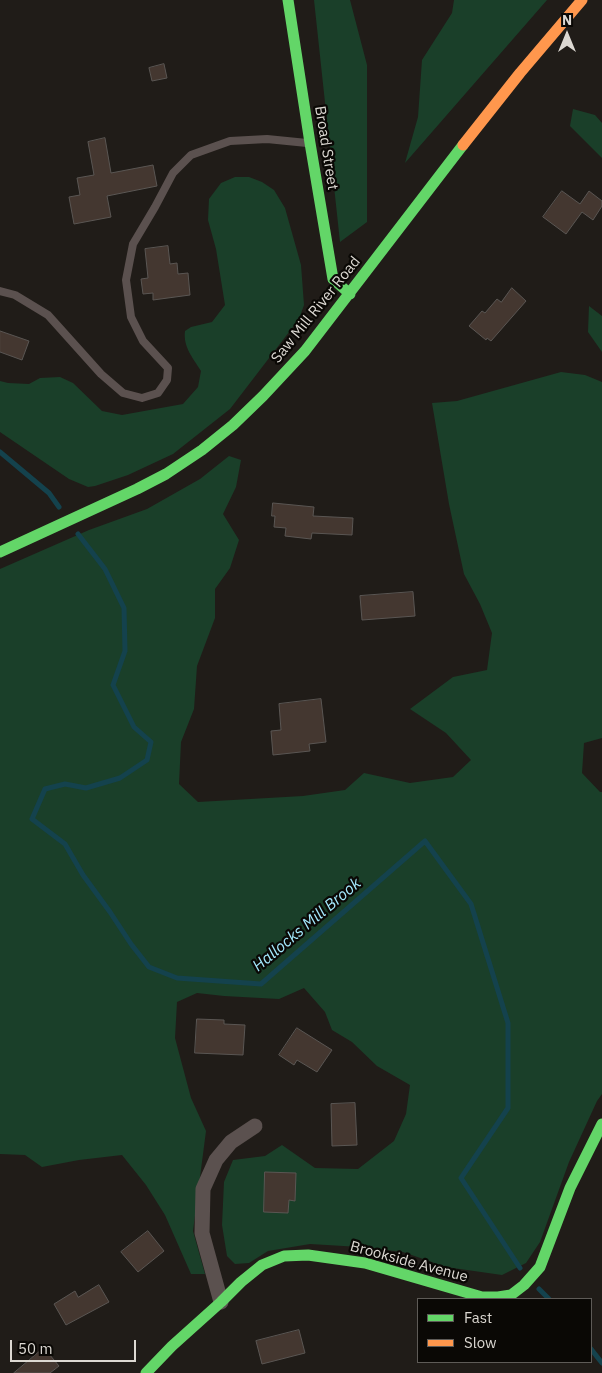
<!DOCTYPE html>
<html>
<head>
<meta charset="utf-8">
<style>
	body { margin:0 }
	#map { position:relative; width:602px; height:1373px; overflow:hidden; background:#201c18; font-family:"IBM Plex Sans",sans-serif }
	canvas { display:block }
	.legend { position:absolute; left:417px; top:1298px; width:175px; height:65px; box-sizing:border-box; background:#0a0805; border:1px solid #5e5b57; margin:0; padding:6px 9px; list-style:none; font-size:15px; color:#dcd8d2 }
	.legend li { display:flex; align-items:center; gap:10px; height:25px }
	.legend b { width:25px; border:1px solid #5e5b57 }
	.north { position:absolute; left:542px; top:10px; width:50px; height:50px; -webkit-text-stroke:4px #0a0805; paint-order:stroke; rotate:0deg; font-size:14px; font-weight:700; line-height:20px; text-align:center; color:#dcd8d2 }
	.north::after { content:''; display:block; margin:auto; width:18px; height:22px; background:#dcd8d2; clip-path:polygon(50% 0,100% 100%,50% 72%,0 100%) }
	.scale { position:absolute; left:10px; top:1340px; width:126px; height:22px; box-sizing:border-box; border:2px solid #dcd8d2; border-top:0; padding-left:6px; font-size:15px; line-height:18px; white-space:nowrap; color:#dcd8d2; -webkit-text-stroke:4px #0a0805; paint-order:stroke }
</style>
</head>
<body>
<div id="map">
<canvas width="602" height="1373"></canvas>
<ul class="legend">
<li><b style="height:6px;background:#63d668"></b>Fast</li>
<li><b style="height:6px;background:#ff974d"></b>Slow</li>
</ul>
<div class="north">N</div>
<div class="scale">50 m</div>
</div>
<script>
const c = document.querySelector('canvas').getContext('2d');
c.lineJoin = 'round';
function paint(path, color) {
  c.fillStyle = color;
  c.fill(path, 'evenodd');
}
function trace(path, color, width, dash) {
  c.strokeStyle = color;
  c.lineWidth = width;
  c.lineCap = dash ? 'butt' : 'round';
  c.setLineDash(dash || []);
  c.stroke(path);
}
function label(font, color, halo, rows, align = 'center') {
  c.font = font + ' "IBM Plex Sans",sans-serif';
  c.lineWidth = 4.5;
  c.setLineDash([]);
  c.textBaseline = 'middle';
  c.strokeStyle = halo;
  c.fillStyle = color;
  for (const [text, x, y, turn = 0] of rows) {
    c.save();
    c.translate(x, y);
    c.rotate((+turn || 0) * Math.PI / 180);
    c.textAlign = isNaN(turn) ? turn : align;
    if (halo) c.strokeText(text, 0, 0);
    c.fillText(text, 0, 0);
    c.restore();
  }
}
paint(new Path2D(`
	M 314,0 L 350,0 L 367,65 L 367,222 L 340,242 Z
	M 454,0 L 547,0 L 405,163 L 418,117 L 422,60 L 452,13 Z
	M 573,109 L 595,115 L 602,123 L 602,158 L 570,126 Z
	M 235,177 L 249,177 L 262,182 L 274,190 L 285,208 L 301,265 L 304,305 L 299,319 L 230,409 L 173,454 L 128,475 L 95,486 L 88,487 L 69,479 L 0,432 L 0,381 L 8,383 L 29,384 L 40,378 L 60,377 L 73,383 L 102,411 L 122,415 L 183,404 L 198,387 L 201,371 C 193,358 183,347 185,331 L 191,327 L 212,322 L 225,305 L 216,249 L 208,220 L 209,199 L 221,183 Z
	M 589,306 L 602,316 L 602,352 L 588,332 Z
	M 561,372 L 585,375 L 602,382 L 602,738 L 584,743 L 582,773 L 600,792 L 602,792 L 602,1094 L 597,1101 L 569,1162 L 540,1242 L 526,1263 L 502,1275 L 446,1267 L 403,1252 L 360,1247 L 310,1244 L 268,1251 L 249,1263 L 235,1264 L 227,1256 L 222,1225 L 224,1182 L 233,1160 L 265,1156 L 282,1145 L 315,1168 L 358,1169 L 394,1141 L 406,1114 L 410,1085 L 377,1066 L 352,1042 L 332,1030 L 325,1012 L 304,988 L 279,999 L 224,996 L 197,993 L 177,1002 L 175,1038 L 191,1098 L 206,1131 L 193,1231 L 205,1274 L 191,1274 L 165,1215 L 146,1185 L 122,1155 L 79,1160 L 42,1167 L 25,1155 L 0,1154 L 0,569 L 89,530 L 147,509 L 200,479 L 229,456 L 241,460 L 236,487 L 223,514 L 239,540 L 230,568 L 215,589 L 215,618 L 197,666 L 194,709 L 181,742 L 179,784 L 198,802 L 303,796 L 345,790 L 364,773 L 410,783 L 453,777 L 471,760 L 446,733 L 410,709 L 453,677 L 487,670 L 492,633 L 480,604 L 464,574 L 449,504 L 432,403 L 457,401 Z`), '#1a3f29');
trace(new Path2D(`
	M 0,452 L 49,493 L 59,507
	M 78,534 L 105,569 L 124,608 L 125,651 L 113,685 L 134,727 L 151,742 L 147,760 L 120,778 L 86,788 L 65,784 L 45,789 L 32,819 L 65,844 L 83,875 L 110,912 L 131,944 L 149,967 L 177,978 L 261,984 L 425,841 L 471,904 L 508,1023 L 508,1108 L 461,1178 L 520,1268
	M 539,1289 L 549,1299
	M 591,1349 L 602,1363`), '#14424d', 5);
const building = new Path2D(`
	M 164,64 L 167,78 L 152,81 L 149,68 Z
	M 105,138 L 111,173 L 153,165 L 157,186 L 107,196 L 111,217 L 74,224 L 69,197 L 80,195 L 77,178 L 94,175 L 88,142 Z
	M 562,191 L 580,204 L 589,191 L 602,201 L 602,206 L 593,220 L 582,212 L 566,234 L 543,217 Z
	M 168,246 L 170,264 L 177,263 L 178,274 L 188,273 L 190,295 L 153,300 L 153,293 L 143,294 L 141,279 L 148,278 L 145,249 Z
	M 512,288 L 526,301 L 491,341 L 487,338 L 486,340 L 469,326 L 482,311 L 485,313 L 497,299 L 501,302 Z
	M 0,331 L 29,341 L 22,360 L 0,352 Z
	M 273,503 L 314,507 L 313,516 L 353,518 L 352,535 L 312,533 L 311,539 L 285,536 L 286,528 L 274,527 L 275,516 L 272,516 Z
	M 413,592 L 415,616 L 362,620 L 360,596 Z
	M 321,699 L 326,742 L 309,744 L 310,751 L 273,755 L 271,731 L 281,730 L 279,704 Z
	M 197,1019 L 224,1020 L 224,1024 L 245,1025 L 243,1055 L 195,1053 Z
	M 297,1028 L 332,1050 L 317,1072 L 297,1060 L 294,1065 L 279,1055 Z
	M 355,1103 L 357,1145 L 332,1146 L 331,1104 Z
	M 265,1172 L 296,1173 L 295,1201 L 289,1200 L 288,1213 L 264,1212 Z
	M 148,1231 L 164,1251 L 138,1272 L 121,1252 Z
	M 99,1285 L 109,1302 L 66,1325 L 54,1304 L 75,1291 L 78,1297 Z
	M 299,1330 L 305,1353 L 262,1364 L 256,1341 Z
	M 44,1348 L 59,1366 L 50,1373 L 14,1373 Z`);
paint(building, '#443730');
trace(building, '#5a5653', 1);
trace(new Path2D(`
	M 0,291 L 15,295 L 48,315 L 101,374 L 123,393 L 142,398 L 158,393 L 167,380 L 168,368 L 143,341 L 131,317 L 126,280 L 133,244 L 155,207 L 173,173 L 191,155 L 230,141 L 267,139 L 307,143`), '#5b514f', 8);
trace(new Path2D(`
	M 221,1302 L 202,1233 L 203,1189 L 216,1160 L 231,1142 L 255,1126`), '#5b514f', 15);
trace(new Path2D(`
	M 288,0 L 310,143 L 333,279 L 350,294
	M 0,552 L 137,489 L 166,474 L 202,450 L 233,425 L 263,396 L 305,351 L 463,145
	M 146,1373 L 172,1346 L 221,1302 L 241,1282 L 262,1265 L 284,1256 L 308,1255 L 365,1263 L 482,1297 L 498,1297 L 511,1295 L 524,1285 L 540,1267 L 570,1188 L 602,1124`), '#63d668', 11);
trace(new Path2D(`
	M 463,145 L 520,73 L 582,0`), '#ff974d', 11);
label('15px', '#dcd8d2', '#0a0805', [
	["Broad Street",326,148,81],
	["Saw Mill River Road",316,310,-51],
	["Brookside Avenue",409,1262,15]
]);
label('italic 16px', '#a4e9fd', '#0a0805', [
	["Hallocks Mill Brook",307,925,-40]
]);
</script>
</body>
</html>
